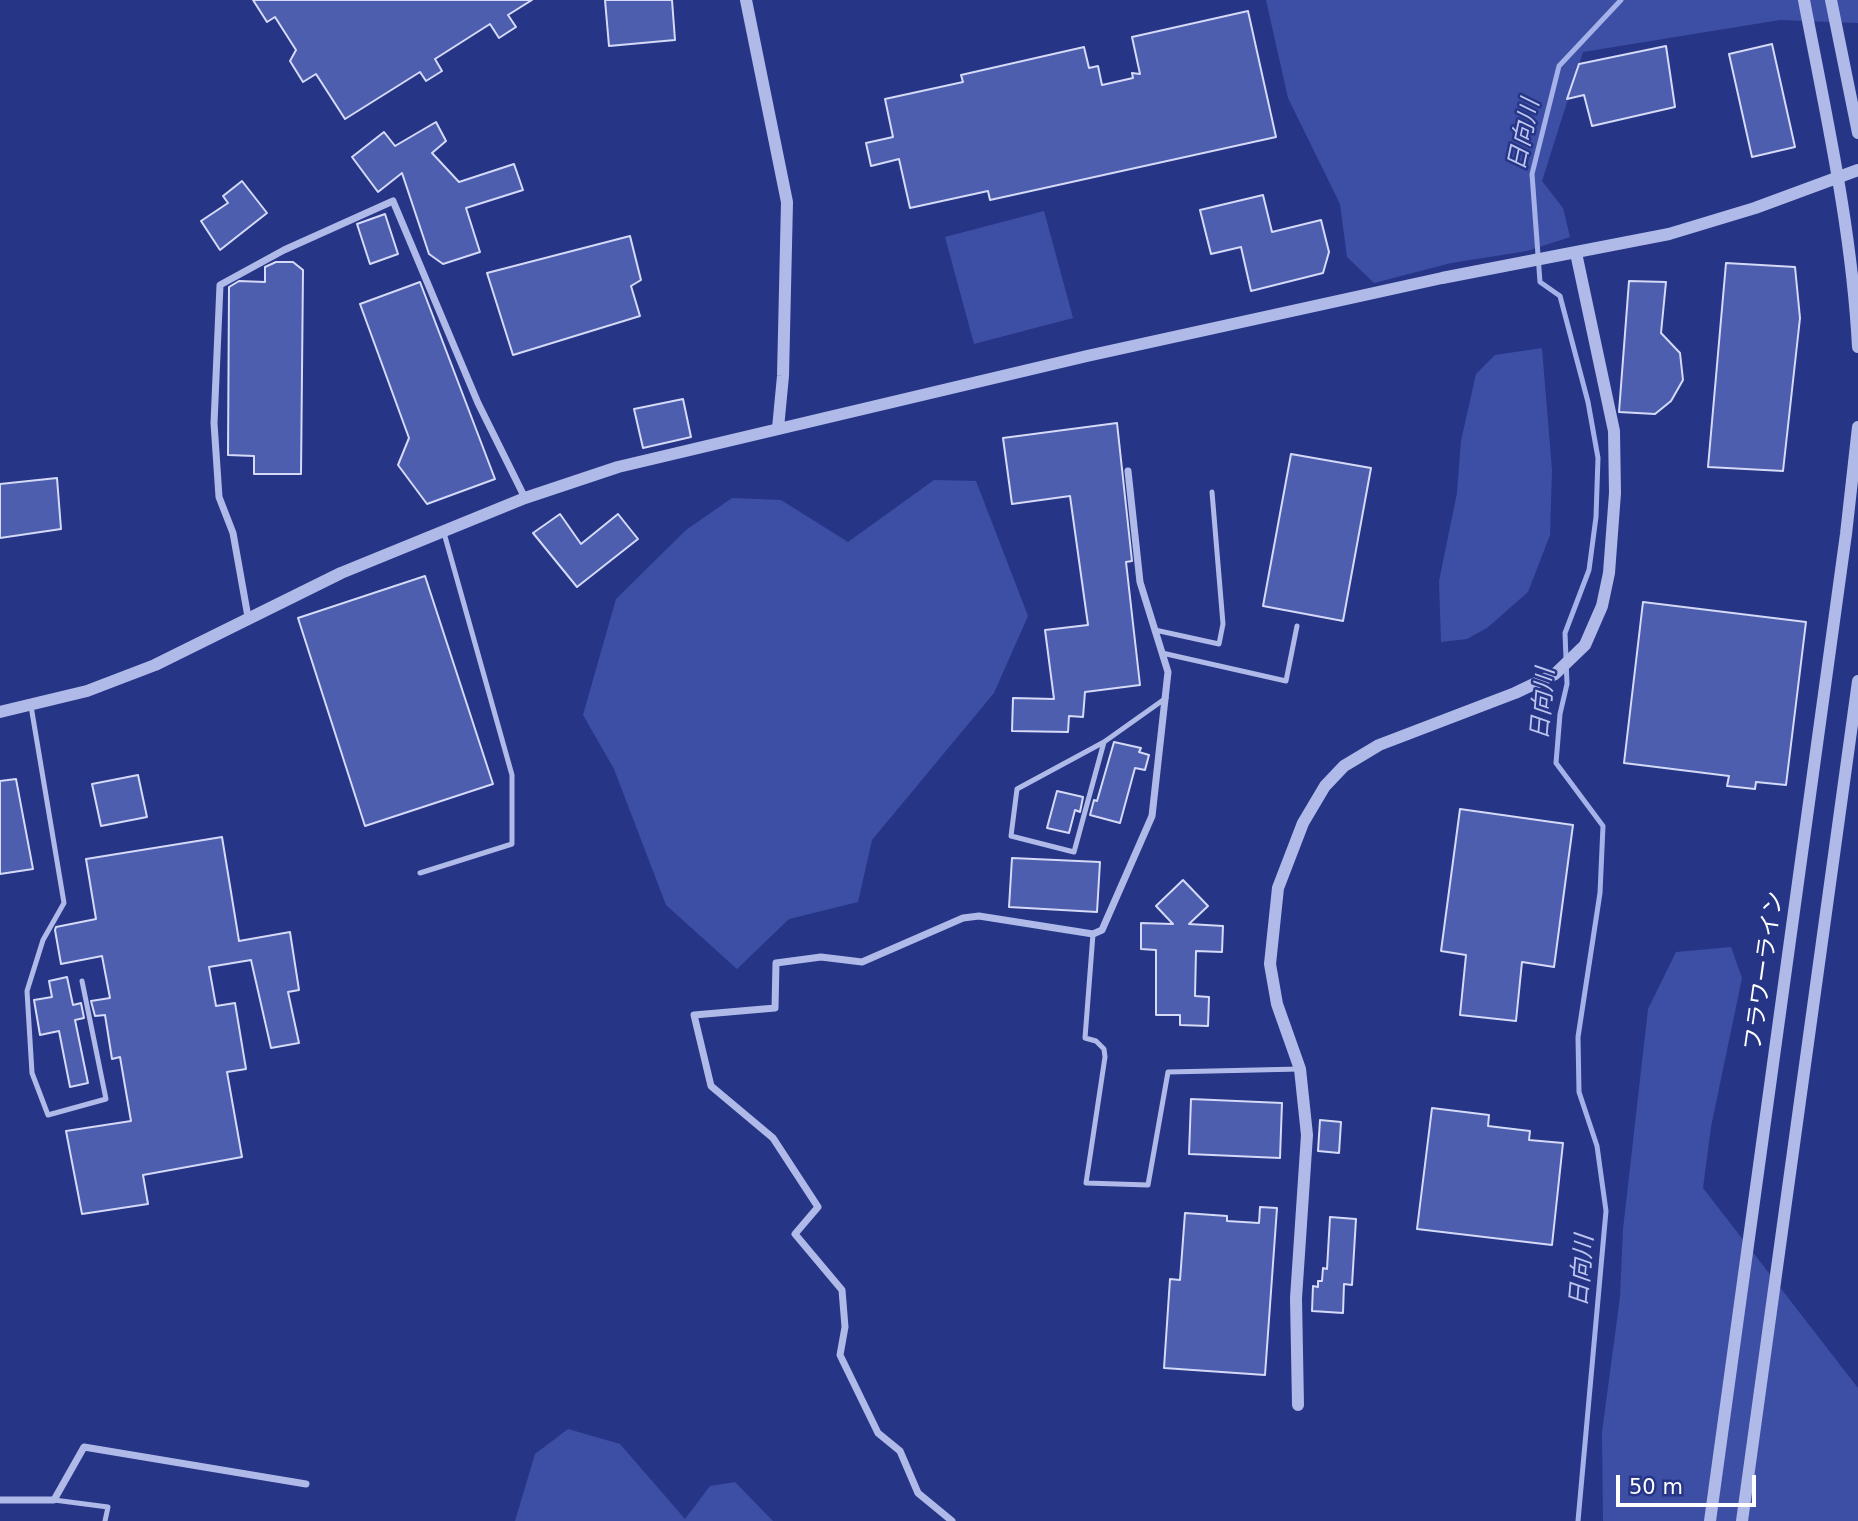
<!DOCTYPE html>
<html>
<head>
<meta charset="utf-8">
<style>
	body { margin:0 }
	#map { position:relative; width:1858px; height:1521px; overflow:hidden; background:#263586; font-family:"DejaVu Sans",sans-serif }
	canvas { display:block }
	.scale { position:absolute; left:1616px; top:1475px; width:140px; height:32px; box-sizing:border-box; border:4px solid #fff; border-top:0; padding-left:9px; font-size:21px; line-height:24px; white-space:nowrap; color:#fff; -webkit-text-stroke:5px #263586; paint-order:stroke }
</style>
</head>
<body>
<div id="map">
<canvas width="1858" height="1521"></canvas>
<div class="scale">50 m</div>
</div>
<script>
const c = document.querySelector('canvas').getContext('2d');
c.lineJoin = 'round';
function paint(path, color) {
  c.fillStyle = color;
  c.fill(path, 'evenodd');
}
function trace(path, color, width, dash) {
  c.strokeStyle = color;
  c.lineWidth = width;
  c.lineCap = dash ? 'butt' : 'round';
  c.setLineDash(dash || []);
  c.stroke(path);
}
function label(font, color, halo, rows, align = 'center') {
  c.font = font + ' "DejaVu Sans","Noto Sans JP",sans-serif';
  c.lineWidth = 5;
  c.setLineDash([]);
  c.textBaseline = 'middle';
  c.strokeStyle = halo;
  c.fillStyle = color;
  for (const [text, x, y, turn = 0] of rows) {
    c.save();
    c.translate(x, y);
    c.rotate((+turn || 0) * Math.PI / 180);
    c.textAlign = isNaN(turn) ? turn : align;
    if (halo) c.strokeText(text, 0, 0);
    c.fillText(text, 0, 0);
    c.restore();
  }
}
paint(new Path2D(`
	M 1266,0 L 1858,0 L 1858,23 L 1780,20 L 1583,52 L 1542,181 L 1563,208 L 1570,237 L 1527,251 L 1451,263 L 1374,283 L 1347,257 L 1340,204 L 1288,98 Z
	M 1044,211 L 1073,318 L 974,344 L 945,237 Z
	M 1542,348 L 1552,470 L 1550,535 L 1528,592 L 1487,628 L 1467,639 L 1441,642 L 1439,581 L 1457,493 L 1461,441 L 1476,374 L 1495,355 Z
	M 934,480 L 976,481 L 1028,616 L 994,693 L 872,840 L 858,902 L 789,919 L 737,969 L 666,905 L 614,769 L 583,715 L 616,599 L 686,530 L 732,498 L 781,500 L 848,542 Z
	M 1731,947 L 1742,978 L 1711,1127 L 1703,1188 L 1858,1388 L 1858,1521 L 1603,1521 L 1602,1432 L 1620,1297 L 1623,1229 L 1648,1009 L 1676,952 Z
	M 568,1429 L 620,1444 L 685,1519 L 710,1486 L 735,1482 L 773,1521 L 515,1521 L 535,1454 Z`), '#3d4fa5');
trace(new Path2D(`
	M 1578,1521 L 1606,1211 L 1597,1146 L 1579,1092 L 1578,1037 L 1600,893 L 1603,826 L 1556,763 L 1560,714 L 1567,684 L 1565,633 L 1589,570 L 1596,517 L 1598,458 L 1588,402 L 1560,296 L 1540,282 L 1532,174 L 1559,66 L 1621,0`), '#a5b2e9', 5);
const building = new Path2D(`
	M 253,0 L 532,0 L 508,15 L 516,27 L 499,38 L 490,24 L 435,59 L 442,71 L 426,81 L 420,72 L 345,119 L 316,74 L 303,82 L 290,61 L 296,50 L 275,17 L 267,22 Z
	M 605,0 L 672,0 L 675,40 L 609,46 Z
	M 1248,11 L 1276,137 L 990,200 L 988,191 L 910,208 L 899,159 L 871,166 L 866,143 L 893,137 L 885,99 L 963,82 L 961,75 L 1084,47 L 1089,68 L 1098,66 L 1102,85 L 1133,78 L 1132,73 L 1140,74 L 1132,37 Z
	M 1772,44 L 1795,147 L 1752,157 L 1729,54 Z
	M 1666,46 L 1675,107 L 1592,126 L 1584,95 L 1567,99 L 1579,64 Z
	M 436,122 L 446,141 L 432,153 L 459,182 L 514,164 L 523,190 L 466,208 L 480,252 L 443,264 L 429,254 L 402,173 L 378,192 L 352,157 L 384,132 L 395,146 Z
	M 242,181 L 267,213 L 220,250 L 201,221 L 228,203 L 223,196 Z
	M 1263,195 L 1272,232 L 1321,220 L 1329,252 L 1323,273 L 1251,291 L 1241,247 L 1211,254 L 1200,210 Z
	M 385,214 L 398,254 L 370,264 L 357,224 Z
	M 630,236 L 641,280 L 631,286 L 640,316 L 513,355 L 487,273 Z
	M 276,262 L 293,262 L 303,270 L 301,474 L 254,474 L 254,456 L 228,455 L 229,287 L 239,281 L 265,282 L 265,267 Z
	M 1726,263 L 1795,267 L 1800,318 L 1783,471 L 1708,467 Z
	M 1629,281 L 1666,282 L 1661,333 L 1680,353 L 1683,380 L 1671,401 L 1655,414 L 1619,412 Z
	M 420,282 L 495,479 L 427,504 L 398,465 L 409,438 L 360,304 Z
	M 683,399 L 691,437 L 643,448 L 634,409 Z
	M 1117,423 L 1132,561 L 1126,562 L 1140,685 L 1085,692 L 1083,717 L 1069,716 L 1068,732 L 1012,731 L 1013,698 L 1054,699 L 1045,630 L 1088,625 L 1070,496 L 1012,504 L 1003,438 Z
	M 1291,454 L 1371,468 L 1343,621 L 1263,606 Z
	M 57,478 L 61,529 L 0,538 L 0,484 Z
	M 560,514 L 581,544 L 618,514 L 638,539 L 577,587 L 533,533 Z
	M 425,576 L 493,784 L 365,826 L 298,618 Z
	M 1643,602 L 1806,622 L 1786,785 L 1756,782 L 1755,789 L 1727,786 L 1729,776 L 1624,763 Z
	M 1114,742 L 1141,748 L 1139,752 L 1149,755 L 1145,770 L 1135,768 L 1120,823 L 1090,815 L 1094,800 L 1097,801 Z
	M 138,775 L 147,817 L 101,826 L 92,784 Z
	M 16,779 L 33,869 L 0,874 L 0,781 Z
	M 1057,791 L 1083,797 L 1080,812 L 1075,810 L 1069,833 L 1047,828 Z
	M 1460,809 L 1573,825 L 1554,967 L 1522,962 L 1516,1021 L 1460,1015 L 1466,955 L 1441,951 Z
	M 222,837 L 239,941 L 290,932 L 299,990 L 288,992 L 299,1043 L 271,1048 L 251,960 L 209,967 L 216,1006 L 235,1003 L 246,1069 L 227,1072 L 242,1157 L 143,1175 L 148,1204 L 82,1214 L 66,1131 L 131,1121 L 120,1057 L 112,1059 L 105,1015 L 95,1016 L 91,1001 L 110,998 L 102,956 L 61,964 L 55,930 L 56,927 L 96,919 L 86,859 Z
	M 1012,858 L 1100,862 L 1097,912 L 1009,907 Z
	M 1183,880 L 1208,906 L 1189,924 L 1223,926 L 1222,952 L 1196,951 L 1195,996 L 1209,997 L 1208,1026 L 1180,1025 L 1180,1015 L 1156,1015 L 1156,950 L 1141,949 L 1141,923 L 1173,924 L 1156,906 Z
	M 67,977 L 73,1005 L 81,1003 L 84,1018 L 75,1020 L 88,1083 L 70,1087 L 59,1031 L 40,1035 L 34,1000 L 52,997 L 49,981 Z
	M 1191,1099 L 1282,1103 L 1280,1158 L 1189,1154 Z
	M 1432,1108 L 1489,1115 L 1488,1126 L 1530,1131 L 1529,1140 L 1563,1143 L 1552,1245 L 1417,1229 Z
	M 1320,1120 L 1341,1122 L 1339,1153 L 1318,1151 Z
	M 1260,1207 L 1277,1208 L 1265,1375 L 1164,1368 L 1170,1279 L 1180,1280 L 1185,1213 L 1227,1216 L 1227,1221 L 1259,1223 Z
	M 1330,1217 L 1356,1219 L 1352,1285 L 1344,1284 L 1343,1313 L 1312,1311 L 1313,1286 L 1318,1287 L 1318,1281 L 1322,1281 L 1323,1268 L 1327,1269 Z`);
paint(building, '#4e5eae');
trace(building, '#d4daf7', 2);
trace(new Path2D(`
	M 1155,630 L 1219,644 L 1223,624 L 1212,492
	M 1162,653 L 1286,681 L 1297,626
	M 31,706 L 64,903 L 43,940 L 27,991 L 32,1073 L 48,1115 L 106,1099 L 82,981
	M 1104,742 L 1074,852 L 1011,836 L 1017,789 L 1104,742 L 1166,698
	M 420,873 L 512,844 L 512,775 L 444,533
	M 1093,934 L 1085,1038 L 1096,1041 L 1104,1049 L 1105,1057 L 1086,1183 L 1148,1185 L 1168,1072 L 1300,1069
	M 54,1500 L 108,1507 L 105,1521`), '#b0bae8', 5);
trace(new Path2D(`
	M 248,617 L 233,533 L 219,497 L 214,423 L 220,285 L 284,250 L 393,201 L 478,403 L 525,498
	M 0,1500 L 54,1500 L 84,1447 L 306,1484
	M 952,1521 L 918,1493 L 900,1451 L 878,1433 L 840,1355 L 845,1327 L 842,1290 L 795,1234 L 818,1207 L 773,1138 L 711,1086 L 694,1015 L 775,1008 L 776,963 L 821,957 L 862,962 L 963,918 L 979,916 L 1093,934 L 1102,930 L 1152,816 L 1168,672 L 1140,582 L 1128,471`), '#b0bae8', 7);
trace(new Path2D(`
	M 746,0 L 787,202 L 783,376 L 778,428
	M 1804,0 C 1826,115 1852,230 1858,347
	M 1831,0 L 1858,133
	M 0,712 L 87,691 L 155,665 L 341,573 L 525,498 L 618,467 L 1087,356 L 1442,278 L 1669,234 L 1755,208 L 1858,170
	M 1298,1405 L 1296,1298 L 1307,1135 L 1300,1069 L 1277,1004 L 1270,964 L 1278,888 L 1303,823 L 1325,786 L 1344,766 L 1379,745 L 1515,693 L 1555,674 L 1585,645 L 1602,606 L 1609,573 L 1615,493 L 1614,431 L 1576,253
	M 1710,1521 L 1846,534 L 1858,427
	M 1742,1521 L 1858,681`), '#b0bae8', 12);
label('23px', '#fff', '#263586', [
	["フラワーライン",1765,971,-82]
]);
label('italic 24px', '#bcc5f0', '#263586', [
	["日向川",1525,135,-78],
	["日向川",1544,704,-85],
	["日向川",1583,1271,-85]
]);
</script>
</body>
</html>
